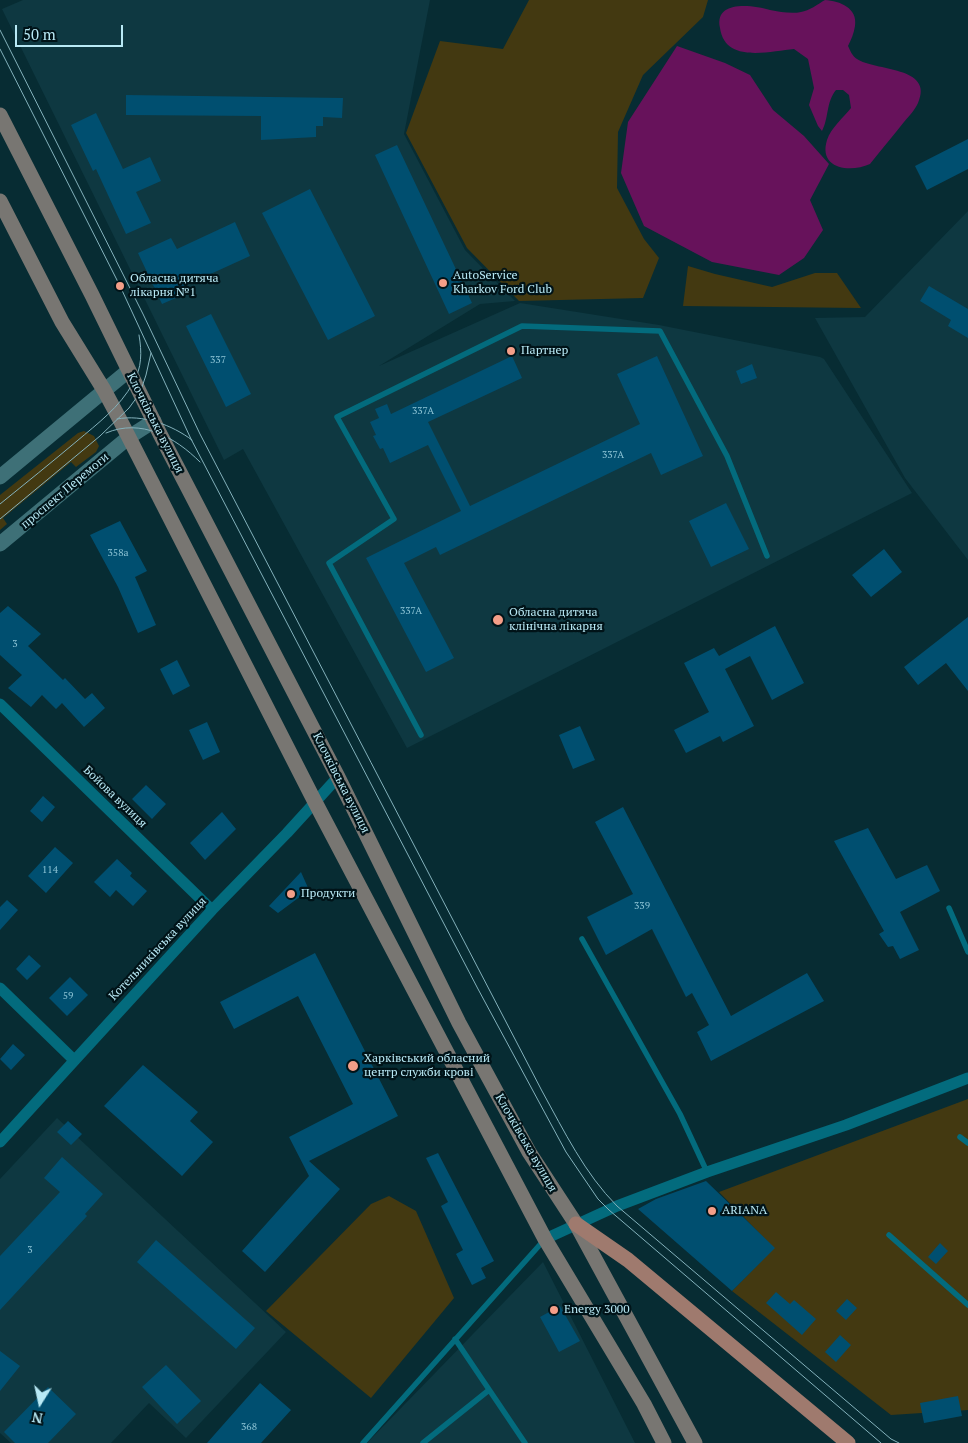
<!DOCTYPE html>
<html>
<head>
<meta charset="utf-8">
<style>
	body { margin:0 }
	#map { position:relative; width:968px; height:1443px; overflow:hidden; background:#072c33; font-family:"PT Serif",serif }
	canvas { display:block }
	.north { position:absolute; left:15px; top:1378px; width:50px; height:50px; -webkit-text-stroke:4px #001318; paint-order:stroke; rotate:190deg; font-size:14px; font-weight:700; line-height:20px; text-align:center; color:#b8e9f5 }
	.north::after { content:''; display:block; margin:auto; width:18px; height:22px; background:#b8e9f5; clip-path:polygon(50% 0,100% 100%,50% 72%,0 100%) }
	.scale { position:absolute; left:15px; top:25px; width:108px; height:22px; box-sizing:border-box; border:2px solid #b8e9f5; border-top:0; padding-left:6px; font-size:15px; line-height:18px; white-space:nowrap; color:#b8e9f5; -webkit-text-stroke:4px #001318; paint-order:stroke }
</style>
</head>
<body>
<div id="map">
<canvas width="968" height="1443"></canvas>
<div class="north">N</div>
<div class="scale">50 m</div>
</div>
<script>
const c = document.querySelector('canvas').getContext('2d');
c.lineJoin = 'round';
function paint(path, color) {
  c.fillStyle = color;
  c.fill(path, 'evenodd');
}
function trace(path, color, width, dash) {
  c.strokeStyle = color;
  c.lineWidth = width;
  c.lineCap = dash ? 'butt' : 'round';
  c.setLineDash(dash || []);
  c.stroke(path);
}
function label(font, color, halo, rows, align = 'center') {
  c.font = font + ' "PT Serif",serif';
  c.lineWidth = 4.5;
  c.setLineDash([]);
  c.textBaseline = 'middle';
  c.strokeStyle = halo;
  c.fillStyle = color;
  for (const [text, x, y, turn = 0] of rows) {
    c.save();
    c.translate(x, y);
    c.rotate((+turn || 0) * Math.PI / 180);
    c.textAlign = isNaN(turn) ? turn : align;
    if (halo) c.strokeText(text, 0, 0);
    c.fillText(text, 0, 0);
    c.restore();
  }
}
paint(new Path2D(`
	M 23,0 L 430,0 L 404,134 L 465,250 L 515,301 L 480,304 L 379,366 L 520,303 L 659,325 L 820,357 L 824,359 L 912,493 L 407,748 L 243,449 L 224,460 L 2,9 Z
	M 968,211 L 968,560 L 905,478 L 815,318 L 865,317 Z
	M 57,1118 L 286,1332 L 186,1438 L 149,1403 L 111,1443 L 11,1443 L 0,1433 L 0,1179 Z
	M 543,1262 L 635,1443 L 367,1443 Z`), '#0e3841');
paint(new Path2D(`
	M 529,0 L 708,0 L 703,17 L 643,75 L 618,132 L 617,188 L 644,239 L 659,258 L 643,298 L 519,301 L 467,248 L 406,133 L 440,41 L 503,49 Z
	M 688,266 L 715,274 L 772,287 L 815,273 L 837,273 L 861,308 L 683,306 Z
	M 84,431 L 94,436 L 99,446 L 96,452 L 76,467 L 71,462 L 3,518 L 7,524 L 0,530 L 0,495 L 78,433 Z
	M 968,1099 L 968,1410 L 891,1415 L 732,1291 L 774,1248 L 719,1192 Z
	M 389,1196 L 416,1211 L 454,1298 L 371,1398 L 266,1311 L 371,1204 Z`), '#433911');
paint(new Path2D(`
	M 825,0 C 840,1 858,8 855,26 C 854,33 851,40 848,46 C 850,50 852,56 857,59 C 874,71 935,66 918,103 C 915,110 909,116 904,122 C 893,136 881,150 870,164 C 850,173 818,169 827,140 C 831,128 843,118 851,108 L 849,95 L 843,90 L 836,90 C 826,102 829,118 822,131 L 818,126 L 809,105 L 814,88 L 808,59 L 794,49 C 770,51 725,64 720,28 C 714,0 752,5 770,10 C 780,12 792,14 801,12 C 809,11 818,4 825,0 Z
	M 677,46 L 725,63 L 750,75 L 773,110 L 804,136 L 829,164 L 810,200 L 823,230 L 804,258 L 779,275 L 712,262 L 644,226 L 621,173 L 628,122 Z`), '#67125b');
paint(new Path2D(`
	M 126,95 L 343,98 L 342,118 L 323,117 L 323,126 L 316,126 L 316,137 L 261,140 L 261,116 L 126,115 Z
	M 96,113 L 123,169 L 150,157 L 161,181 L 136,192 L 151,223 L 126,234 L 96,169 L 93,171 L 71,125 Z
	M 968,139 L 968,169 L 927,190 L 915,166 Z
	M 397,145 L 472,303 L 449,314 L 375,155 Z
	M 310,189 L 375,316 L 328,340 L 262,213 Z
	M 235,222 L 250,256 L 182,287 L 185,294 L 162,304 L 138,253 L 171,238 L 177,249 Z
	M 929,286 L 968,309 L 968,338 L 948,326 L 951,320 L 920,301 Z
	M 211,314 L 251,394 L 226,407 L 186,326 Z
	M 512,356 L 522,378 L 428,422 L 470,506 L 640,424 L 617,374 L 657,356 L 703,456 L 661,475 L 651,453 L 440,555 L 436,547 L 404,563 L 454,658 L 426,672 L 366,558 L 461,511 L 428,445 L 390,463 L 383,448 L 380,449 L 373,436 L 376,435 L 370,422 L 379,418 L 375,409 L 387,404 L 391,414 Z
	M 752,364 L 757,378 L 741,384 L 736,371 Z
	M 726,503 L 749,549 L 711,567 L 689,521 Z
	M 120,521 L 147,571 L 135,577 L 156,625 L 138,633 L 118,587 L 90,535 Z
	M 884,549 L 902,572 L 871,597 L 852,575 Z
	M 8,606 L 41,634 L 28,646 L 63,680 L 65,678 L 85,699 L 92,693 L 105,708 L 84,727 L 62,703 L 56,709 L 42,695 L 31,707 L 8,688 L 22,675 L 0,655 L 0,613 Z
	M 968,617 L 968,691 L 946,663 L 918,685 L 904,667 Z
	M 775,626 L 804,683 L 772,700 L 750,656 L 725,669 L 754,726 L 723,742 L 720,736 L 686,753 L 674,730 L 709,712 L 684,663 L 714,648 L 719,656 Z
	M 177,660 L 190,686 L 173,695 L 160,669 Z
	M 207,722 L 220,752 L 203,760 L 189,730 Z
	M 580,726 L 595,760 L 573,769 L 559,735 Z
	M 146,785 L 166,804 L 152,819 L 132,799 Z
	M 43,796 L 55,807 L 42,822 L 30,811 Z
	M 623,807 L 731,1016 L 807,973 L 824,1001 L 711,1061 L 697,1032 L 709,1025 L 692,993 L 686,997 L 652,929 L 606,955 L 587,917 L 633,894 L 595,822 Z
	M 222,812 L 236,829 L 205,860 L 190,843 Z
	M 868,828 L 896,879 L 927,865 L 940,891 L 900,912 L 919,950 L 900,959 L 893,946 L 888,947 L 879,934 L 884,931 L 834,841 Z
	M 55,847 L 73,863 L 46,893 L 28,876 Z
	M 117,859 L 132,873 L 130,876 L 147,891 L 133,906 L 116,890 L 110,897 L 94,882 Z
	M 301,872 L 309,890 L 278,913 L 269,906 Z
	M 7,900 L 18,910 L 0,930 L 0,907 Z
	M 315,953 L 398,1116 L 309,1161 L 340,1189 L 265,1272 L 242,1251 L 309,1176 L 289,1137 L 353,1104 L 298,996 L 234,1029 L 220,1002 Z
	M 29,955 L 41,966 L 27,980 L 16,969 Z
	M 70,977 L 88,995 L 67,1016 L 49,998 Z
	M 13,1044 L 25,1055 L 11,1070 L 0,1059 Z
	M 143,1065 L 198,1112 L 190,1121 L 213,1142 L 182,1176 L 104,1106 Z
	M 68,1121 L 82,1134 L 71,1145 L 57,1132 Z
	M 438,1153 L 494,1261 L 481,1268 L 486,1278 L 472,1285 L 456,1254 L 463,1250 L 441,1206 L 448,1202 L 426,1158 Z
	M 62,1157 L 103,1194 L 85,1214 L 87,1216 L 0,1310 L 0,1256 L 60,1192 L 44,1178 Z
	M 706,1181 L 775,1248 L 732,1291 L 638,1209 L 656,1199 Z
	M 156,1240 L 255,1328 L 236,1349 L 137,1262 Z
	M 940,1243 L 948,1251 L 936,1264 L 928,1257 Z
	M 776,1292 L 790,1304 L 794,1300 L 816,1319 L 802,1335 L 766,1303 Z
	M 847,1299 L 857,1308 L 846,1320 L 836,1311 Z
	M 560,1306 L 580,1341 L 559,1352 L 540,1317 Z
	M 840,1335 L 851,1345 L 836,1362 L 825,1352 Z
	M 0,1351 L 20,1366 L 0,1391 Z
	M 166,1365 L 201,1401 L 177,1424 L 142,1387 Z
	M 260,1383 L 291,1410 L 261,1443 L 207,1443 Z
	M 48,1387 L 76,1414 L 48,1443 L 15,1443 L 4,1432 Z
	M 958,1396 L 962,1416 L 924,1423 L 920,1403 Z`), '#004f70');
trace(new Path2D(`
	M 421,735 L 329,563 L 394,519 L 337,417 L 522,326 L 660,331 L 727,456 L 767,556
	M 949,908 L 968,952
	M 582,939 L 680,1114 L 707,1172
	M 960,1137 L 968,1143
	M 889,1235 L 968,1305
	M 455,1339 L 525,1443
	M 363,1443 L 545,1239
	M 423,1443 L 489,1390`), '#036b7d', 5.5);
trace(new Path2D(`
	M 0,704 L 212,910
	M 0,988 L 74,1060
	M 0,1142 L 212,910 L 287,833 L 338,777
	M 545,1239 L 617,1206 L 707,1172 L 846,1125 L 968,1078`), '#036b7d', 11);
trace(new Path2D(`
	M 0,477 L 128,371
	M 0,544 L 129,437 L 154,421`), '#3e7077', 15);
trace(new Path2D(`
	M 0,115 L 92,295 L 160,434 L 338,777 L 459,1023 L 529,1152 L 576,1224 L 695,1443
	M 0,201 L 62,322 L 104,390 L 119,418 L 315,802 L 545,1239 L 644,1404 L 664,1443`), '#787672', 15);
trace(new Path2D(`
	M 576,1224 L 628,1260 L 848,1443`), '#9f7a6e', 15);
trace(new Path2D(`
	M 0,30 L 143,314 L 200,434 L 542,1091 C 564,1131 585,1174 617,1206 L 891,1439 L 899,1443
	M 0,49 L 120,286 L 191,439 L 478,989 L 566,1152 L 598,1199 L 609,1210 L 881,1443
	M 117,419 C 143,414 172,425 192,440
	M 106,433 C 141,418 175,437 200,462
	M 0,504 C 26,483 52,462 77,441 C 97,424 120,407 133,383 C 142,368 142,352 139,335
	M 0,519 L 100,436 L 129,408 L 140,393 L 146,375 L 151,353`), '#84b2bc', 1);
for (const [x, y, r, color] of [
	[443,283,5,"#f49e88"],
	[120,286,5,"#f49e88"],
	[511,351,5,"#f49e88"],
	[498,620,6,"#f49e88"],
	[291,894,5,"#f49e88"],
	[353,1066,6,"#f49e88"],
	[712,1211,5,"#f49e88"],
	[554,1310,5,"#f49e88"]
]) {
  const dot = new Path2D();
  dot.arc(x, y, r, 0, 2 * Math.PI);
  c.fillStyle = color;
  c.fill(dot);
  trace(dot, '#001318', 2);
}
label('10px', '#8ac2d4', null, [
	["337",218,360],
	["337А",423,411],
	["337А",613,455],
	["358а",118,553],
	["337А",411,611],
	["3",15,644],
	["114",50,870],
	["339",642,906],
	["59",68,996],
	["3",30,1250],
	["368",249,1427]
]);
label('12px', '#b8e9f5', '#001318', [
	["AutoService",453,276],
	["Kharkov Ford Club",453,290],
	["Обласна дитяча",130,279],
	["лікарня №1",130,293],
	["Партнер",521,351],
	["Обласна дитяча",509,613],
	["клінічна лікарня",509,627],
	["Продукти",301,894],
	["Харківський обласний",364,1059],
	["центр служби крові",364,1073],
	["ARIANA",722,1211],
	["Energy 3000",564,1310]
], 'left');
label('12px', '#b8e9f5', '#001318', [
	["Клочківська вулиця",155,423,63],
	["проспект Перемоги",65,491,-40],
	["Клочківська вулиця",341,783,63],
	["Бойова вулиця",115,797,44],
	["Котельниківська вулиця",158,949,-47],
	["Клочківська вулиця",526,1143,60]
]);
</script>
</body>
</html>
